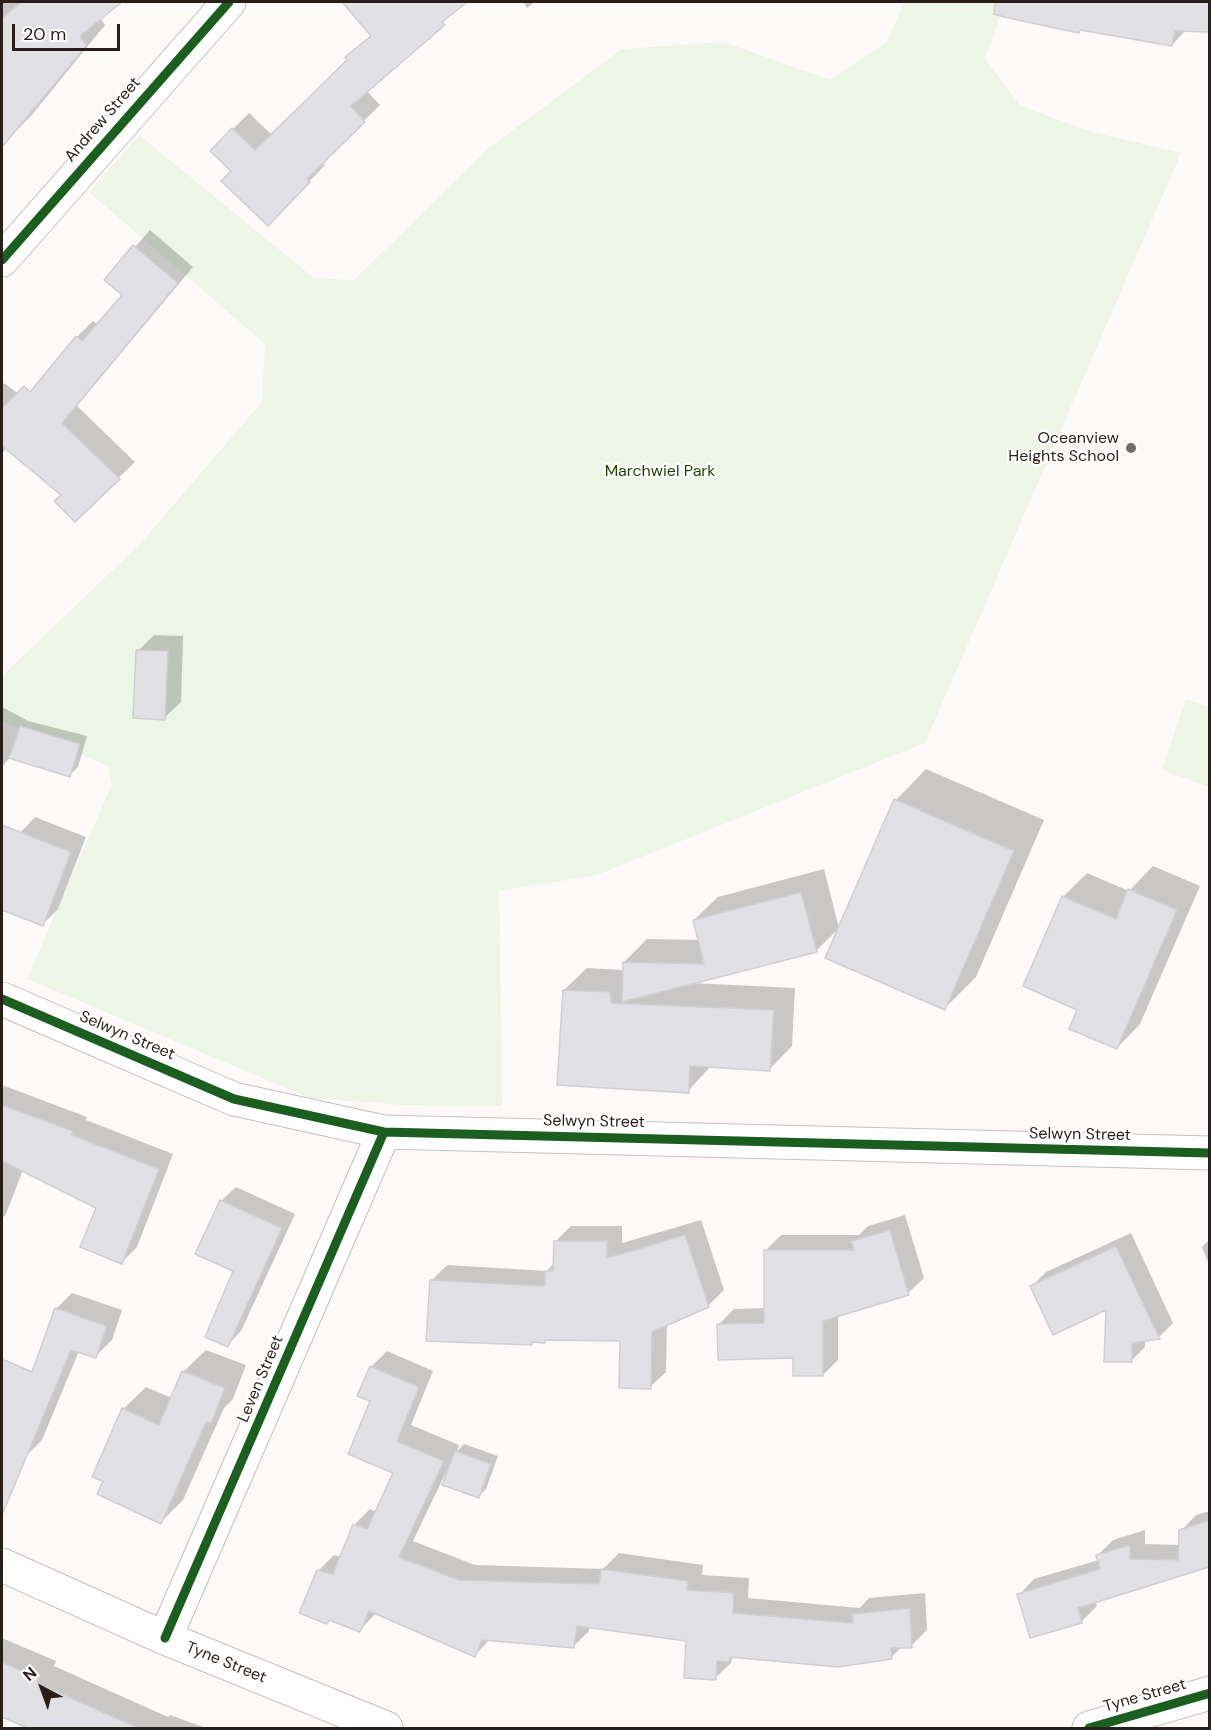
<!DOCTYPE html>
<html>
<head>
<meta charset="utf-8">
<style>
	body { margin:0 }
	#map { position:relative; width:1211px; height:1730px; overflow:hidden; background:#fcf9f8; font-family:"DM Sans",sans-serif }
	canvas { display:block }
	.frame { position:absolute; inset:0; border:3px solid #281e1a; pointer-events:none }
	.north { position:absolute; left:12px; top:1658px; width:60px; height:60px; -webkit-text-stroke:4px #fff; paint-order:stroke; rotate:319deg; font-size:16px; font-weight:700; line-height:24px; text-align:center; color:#281e1a }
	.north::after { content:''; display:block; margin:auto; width:21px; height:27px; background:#281e1a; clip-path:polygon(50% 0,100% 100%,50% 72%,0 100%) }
	.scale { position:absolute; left:12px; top:24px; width:108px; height:27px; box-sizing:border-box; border:3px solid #281e1a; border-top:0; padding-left:8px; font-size:18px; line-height:21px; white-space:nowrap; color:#281e1a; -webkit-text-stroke:4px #fff; paint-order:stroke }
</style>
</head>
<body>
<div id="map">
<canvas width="1211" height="1730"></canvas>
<div class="frame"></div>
<div class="north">N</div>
<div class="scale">20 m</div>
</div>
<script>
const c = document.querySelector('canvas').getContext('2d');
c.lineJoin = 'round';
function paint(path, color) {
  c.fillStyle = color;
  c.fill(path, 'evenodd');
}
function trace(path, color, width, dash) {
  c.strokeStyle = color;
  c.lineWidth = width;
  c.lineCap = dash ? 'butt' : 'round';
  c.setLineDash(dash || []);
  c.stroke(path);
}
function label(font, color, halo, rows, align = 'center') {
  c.font = font + ' "DM Sans",sans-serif';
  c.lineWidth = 4.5;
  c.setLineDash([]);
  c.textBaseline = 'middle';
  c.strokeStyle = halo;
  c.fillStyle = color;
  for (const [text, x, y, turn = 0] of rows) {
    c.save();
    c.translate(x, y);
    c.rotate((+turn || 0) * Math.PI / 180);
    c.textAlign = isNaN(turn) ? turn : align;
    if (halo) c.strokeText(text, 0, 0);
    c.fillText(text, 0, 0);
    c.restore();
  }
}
paint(new Path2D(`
	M 904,2 L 1005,2 L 985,59 L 1021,106 L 1089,131 L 1181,153 L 925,743 L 597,875 L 499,891 L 502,1106 L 403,1105 L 310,1098 L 27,979 L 112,784 L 108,766 L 2,721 L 2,676 L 139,545 L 262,402 L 265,344 L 89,192 L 139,135 L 314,278 L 354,280 L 490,147 L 622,49 L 724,42 L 830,80 L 887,42 Z
	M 1186,699 L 1209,707 L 1209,787 L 1162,770 Z`), '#edf5e6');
paint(new Path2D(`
	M 2,2 L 118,2 L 100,18 L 105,25 L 31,116 L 2,145 Z
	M 407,2 L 466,2 L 366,90 L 380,105 L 322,162 L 325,165 L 284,208 L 233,171 L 233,129 L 249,113 L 272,135 L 349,60 L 347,58 L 363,42 Z
	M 523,2 L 535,2 L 527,8 Z
	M 1020,2 L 1210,2 L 1210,30 L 1186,30 L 1172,45 L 1081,29 L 1079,31 L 1017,17 Z
	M 150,230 L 193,267 L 77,406 L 135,462 L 75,520 L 63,495 L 6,448 L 2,454 L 2,386 L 4,383 L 28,401 L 77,337 L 93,321 L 98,325 L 124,295 L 106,280 Z
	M 154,635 L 183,636 L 181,702 L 164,718 L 138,651 Z
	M 2,707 L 28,721 L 87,736 L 78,767 L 70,775 L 11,757 L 2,766 Z
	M 926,769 L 1044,820 L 976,977 L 945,1008 L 827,958 L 896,800 Z
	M 35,817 L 86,837 L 58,909 L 43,924 L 2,908 L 2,828 L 18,835 Z
	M 1153,866 L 1200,886 L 1140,1024 L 1117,1048 L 1079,1009 L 1063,897 L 1087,873 L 1129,891 Z
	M 824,869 L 839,928 L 816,951 L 692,983 L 795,988 L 792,1046 L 770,1069 L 711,1066 L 688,1091 L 564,990 L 587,968 L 624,970 L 624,962 L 647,939 L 699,940 L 694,920 L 718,897 Z
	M 2,1085 L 87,1117 L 86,1120 L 173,1154 L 137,1247 L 122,1262 L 97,1207 L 23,1170 L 6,1214 L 2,1219 Z
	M 236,1187 L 295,1214 L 241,1331 L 227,1346 L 235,1270 L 221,1201 Z
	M 905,1215 L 924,1278 L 908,1293 L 838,1315 L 838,1360 L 823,1375 L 795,1357 L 719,1324 L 734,1309 L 766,1308 L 766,1250 L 781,1235 L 859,1235 L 868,1226 Z
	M 701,1220 L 724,1290 L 708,1306 L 667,1324 L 666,1372 L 650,1387 L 621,1339 L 547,1339 L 531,1343 L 432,1280 L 447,1265 L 547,1271 L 555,1262 L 555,1242 L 571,1226 L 622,1226 L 622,1243 Z
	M 1131,1233 L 1173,1323 L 1159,1337 L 1145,1340 L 1145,1347 L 1131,1361 L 1107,1308 L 1032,1286 L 1046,1272 Z
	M 1210,1239 L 1210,1267 L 1202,1247 Z
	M 72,1293 L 122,1310 L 112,1340 L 96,1356 L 79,1351 L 42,1440 L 26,1456 L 56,1309 Z
	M 206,1350 L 246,1365 L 233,1399 L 224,1408 L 183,1500 L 161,1522 L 105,1481 L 123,1409 L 146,1387 L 172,1398 L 183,1372 Z
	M 387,1351 L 433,1371 L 411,1425 L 459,1445 L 457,1451 L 464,1444 L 498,1456 L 486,1489 L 478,1497 L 447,1470 L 413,1541 L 475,1565 L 603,1569 L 619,1553 L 703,1565 L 702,1575 L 749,1578 L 748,1598 L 860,1608 L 869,1598 L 925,1593 L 927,1630 L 911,1646 L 902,1647 L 891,1657 L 733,1656 L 731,1663 L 715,1678 L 688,1640 L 590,1626 L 589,1631 L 573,1647 L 490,1639 L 475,1655 L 376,1613 L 360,1630 L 330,1619 L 327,1622 L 318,1571 L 334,1555 L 341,1557 L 354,1525 L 370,1509 L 376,1512 L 395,1472 L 372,1401 L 371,1367 Z
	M 1210,1511 L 1210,1565 L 1095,1601 L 1097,1606 L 1081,1622 L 1019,1595 L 1034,1579 L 1099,1560 L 1097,1556 L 1113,1540 L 1145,1530 L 1145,1544 L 1180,1545 L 1181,1531 L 1196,1515 Z
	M 2,1638 L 56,1661 L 54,1666 L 168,1717 L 170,1715 L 206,1728 L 32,1728 L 2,1715 Z`), '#0003');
const building = new Path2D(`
	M 21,2 L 122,2 L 80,36 L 87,45 L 2,147 L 2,18 Z
	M 342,2 L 467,2 L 442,22 L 445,25 L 351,106 L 365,122 L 307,179 L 310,182 L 268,226 L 221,181 L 231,171 L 210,151 L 232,128 L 255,150 L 347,60 L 345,57 L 371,36 Z
	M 995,2 L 1209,2 L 1209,32 L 1175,31 L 1172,46 L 1080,30 L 1079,33 L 1004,17 L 994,14 Z
	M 133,245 L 178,283 L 62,423 L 120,479 L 75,522 L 54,501 L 61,495 L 2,446 L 2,408 L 24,386 L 30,392 L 76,336 L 82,341 L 122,295 L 104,280 Z
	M 136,650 L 168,651 L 165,720 L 133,718 Z
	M 20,726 L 80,744 L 70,777 L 9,758 Z
	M 894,799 L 1014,851 L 945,1010 L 825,958 Z
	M 2,825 L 71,852 L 43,926 L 2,910 Z
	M 1128,889 L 1177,910 L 1117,1049 L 1069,1029 L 1077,1010 L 1023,986 L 1062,896 L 1116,919 Z
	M 801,892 L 817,952 L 622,1002 L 623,962 L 704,964 L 693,920 Z
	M 563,990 L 610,992 L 611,1003 L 774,1010 L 770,1071 L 690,1066 L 689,1093 L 557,1085 Z
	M 2,1105 L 73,1131 L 72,1135 L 159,1169 L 122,1264 L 80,1247 L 96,1208 L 2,1161 Z
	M 220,1200 L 282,1228 L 228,1347 L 205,1337 L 233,1271 L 195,1254 Z
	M 890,1230 L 909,1295 L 823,1321 L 823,1376 L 793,1376 L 793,1358 L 718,1360 L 717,1324 L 764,1323 L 764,1250 L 854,1250 L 851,1241 Z
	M 685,1235 L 709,1307 L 652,1332 L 651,1389 L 619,1388 L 620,1341 L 545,1340 L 545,1343 L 532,1342 L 532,1345 L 426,1341 L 430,1280 L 545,1286 L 545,1271 L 553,1271 L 554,1241 L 607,1241 L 607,1258 Z
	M 1116,1246 L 1160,1339 L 1132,1343 L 1132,1362 L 1104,1362 L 1106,1310 L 1053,1335 L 1030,1286 Z
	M 55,1308 L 107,1326 L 96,1358 L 71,1350 L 2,1515 L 2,1359 L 32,1372 Z
	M 370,1366 L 419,1387 L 397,1441 L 444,1461 L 399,1557 L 459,1580 L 599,1584 L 601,1569 L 688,1581 L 687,1590 L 734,1593 L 733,1613 L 853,1623 L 852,1614 L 910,1608 L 912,1648 L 891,1648 L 892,1659 L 838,1667 L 730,1657 L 729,1662 L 717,1661 L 716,1680 L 684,1678 L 686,1641 L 577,1626 L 574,1648 L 482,1640 L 475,1657 L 369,1611 L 360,1632 L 329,1620 L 327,1624 L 299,1613 L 317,1570 L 333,1574 L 353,1524 L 367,1529 L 393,1473 L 348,1454 L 370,1401 L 357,1396 Z
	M 182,1371 L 225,1388 L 211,1423 L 206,1422 L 161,1524 L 97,1494 L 103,1481 L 92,1477 L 122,1408 L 159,1425 Z
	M 455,1451 L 491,1464 L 479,1498 L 442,1485 Z
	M 1209,1520 L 1209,1567 L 1078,1608 L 1082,1623 L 1030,1638 L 1017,1594 L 1100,1569 L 1096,1555 L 1130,1545 L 1130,1559 L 1178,1560 L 1179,1530 Z
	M 2,1662 L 39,1679 L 37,1683 L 139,1728 L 28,1728 L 2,1717 Z`);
paint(building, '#e1e0e4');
trace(building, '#cfced2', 1.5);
const street = new Path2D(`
	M 2,260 L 229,2
	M 2,1565 L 165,1638 L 386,1728
	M 165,1638 L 384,1132
	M 1089,1728 L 1210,1693`);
const secondary = new Path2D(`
	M 2,999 L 234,1099 L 384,1132 L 1210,1153`);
trace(street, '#c5bfbd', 35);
trace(secondary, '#c5bfbd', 35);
trace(street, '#fffefe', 33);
trace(secondary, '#fffefe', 33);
trace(new Path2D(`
	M 2,260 L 229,2
	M 2,999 L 234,1099 L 384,1132 L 1210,1153
	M 165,1638 L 384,1132
	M 1089,1728 L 1210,1693`), '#1b5e20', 9);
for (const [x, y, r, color] of [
	[1131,448,6,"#726b68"]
]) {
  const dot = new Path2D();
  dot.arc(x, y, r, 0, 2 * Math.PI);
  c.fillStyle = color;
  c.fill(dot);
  trace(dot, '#fff', 2);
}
label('16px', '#281e1a', '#fff', [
	["Andrew Street",103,120,-49],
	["Selwyn Street",127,1036,23],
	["Selwyn Street",594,1122,1],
	["Selwyn Street",1080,1135,1],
	["Leven Street",261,1379,-67],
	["Tyne Street",226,1663,22],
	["Tyne Street",1145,1696,-16]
]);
label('16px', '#281e1a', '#fff', [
	["Oceanview",1119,439],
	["Heights School",1119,457]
], 'right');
label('16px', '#1e3e00', '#fff', [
	["Marchwiel Park",660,472]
]);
</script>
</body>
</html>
